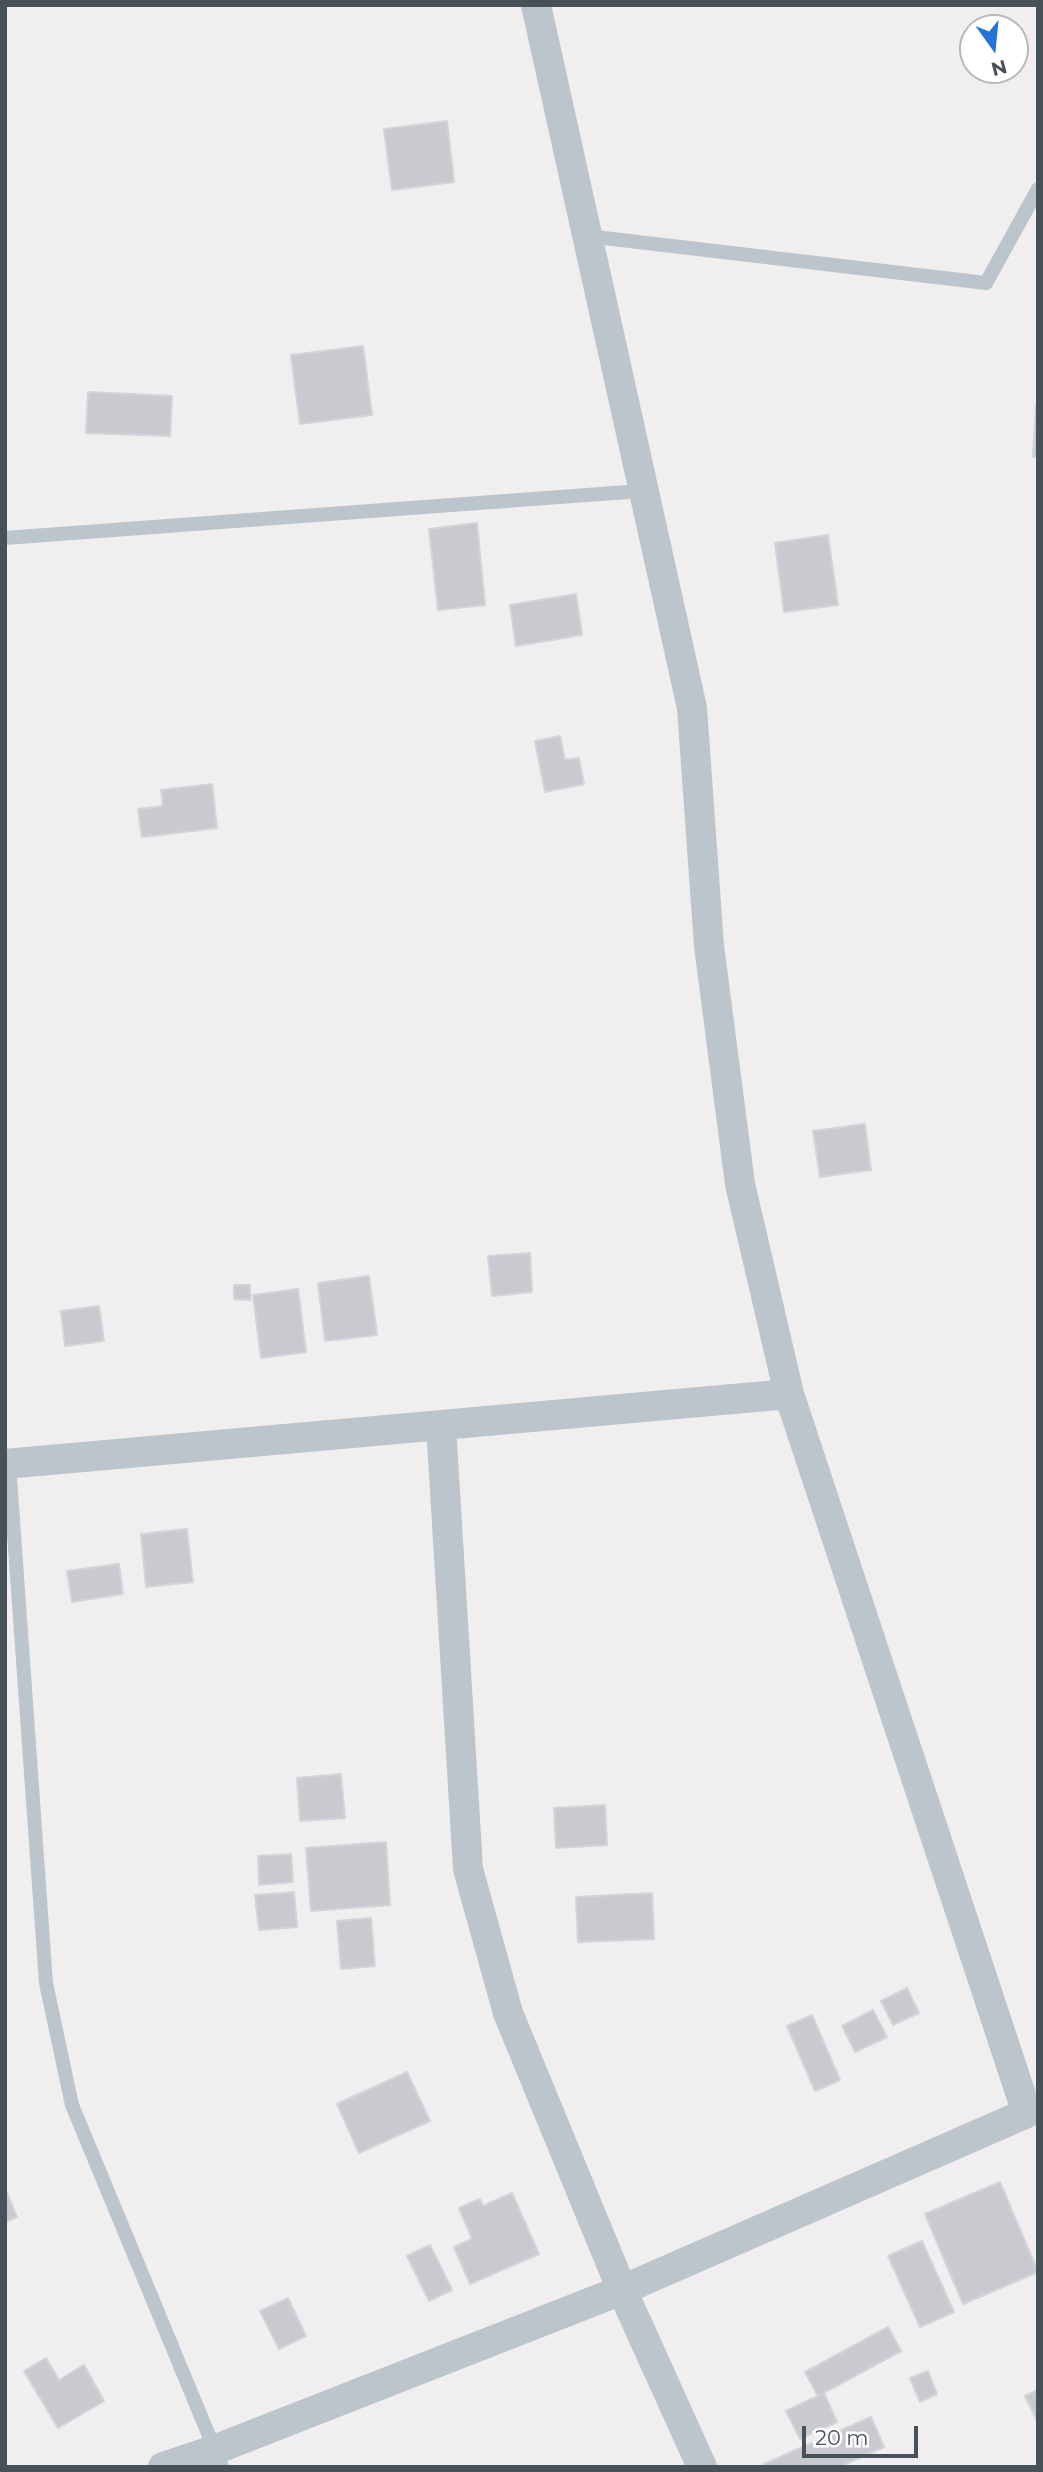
<!DOCTYPE html>
<html>
<head>
<meta charset="utf-8">
<style>
	body { margin:0 }
	#map { position:relative; width:1043px; height:2472px; overflow:hidden; background:#f0eeee; font-family:Montserrat,sans-serif }
	canvas { display:block }
	.frame { position:absolute; inset:0; border:7px solid #47515a; pointer-events:none }
	.north { position:absolute; left:959px; top:14px; width:70px; height:70px; box-sizing:border-box; background:#fff; border:2px solid #b5b9bd; border-radius:50%; rotate:165deg; font-size:19px; font-weight:700; line-height:28px; text-align:center; color:#47515a }
	.north::after { content:''; display:block; margin:auto; width:24px; height:32px; background:#2374d5; clip-path:polygon(50% 0,100% 100%,50% 72%,0 100%) }
	.scale { position:absolute; left:802px; top:2426px; width:116px; height:32px; box-sizing:border-box; border:4px solid #47515a; border-top:0; padding-left:9px; font-size:21px; line-height:24px; white-space:nowrap; color:#47515a; -webkit-text-stroke:5px #fff; paint-order:stroke }
</style>
</head>
<body>
<div id="map">
<canvas width="1043" height="2472"></canvas>
<div class="frame"></div>
<div class="north">N</div>
<div class="scale">20 m</div>
</div>
<script>
const c = document.querySelector('canvas').getContext('2d');
c.lineJoin = 'round';
function paint(path, color) {
  c.fillStyle = color;
  c.fill(path, 'evenodd');
}
function trace(path, color, width, dash) {
  c.strokeStyle = color;
  c.lineWidth = width;
  c.lineCap = dash ? 'butt' : 'round';
  c.setLineDash(dash || []);
  c.stroke(path);
}
const building = new Path2D(`
	M 447,121 L 454,182 L 392,190 L 384,129 Z
	M 363,346 L 372,415 L 300,424 L 291,355 Z
	M 88,392 L 172,396 L 170,436 L 86,433 Z
	M 1036,405 L 1038,405 L 1038,457 L 1033,457 Z
	M 477,523 L 485,605 L 438,610 L 429,529 Z
	M 828,535 L 838,605 L 784,612 L 775,543 Z
	M 576,594 L 582,635 L 516,646 L 510,605 Z
	M 560,736 L 565,760 L 579,758 L 584,784 L 545,792 L 535,741 Z
	M 212,784 L 217,828 L 142,837 L 138,809 L 163,806 L 161,790 Z
	M 865,1124 L 871,1170 L 820,1177 L 813,1131 Z
	M 530,1253 L 532,1292 L 492,1296 L 488,1256 Z
	M 369,1276 L 377,1335 L 325,1341 L 318,1283 Z
	M 234,1285 L 250,1285 L 250,1300 L 234,1299 Z
	M 298,1289 L 306,1352 L 261,1358 L 253,1295 Z
	M 99,1306 L 104,1341 L 65,1346 L 61,1311 Z
	M 187,1529 L 193,1582 L 146,1587 L 141,1534 Z
	M 119,1564 L 123,1594 L 72,1602 L 67,1571 Z
	M 341,1774 L 345,1818 L 300,1821 L 297,1778 Z
	M 605,1805 L 607,1845 L 556,1848 L 554,1808 Z
	M 386,1842 L 390,1905 L 311,1911 L 306,1848 Z
	M 291,1854 L 293,1882 L 259,1885 L 258,1856 Z
	M 294,1892 L 297,1927 L 259,1930 L 255,1895 Z
	M 652,1893 L 654,1939 L 578,1942 L 576,1897 Z
	M 371,1918 L 375,1966 L 341,1969 L 337,1921 Z
	M 907,1988 L 919,2013 L 893,2025 L 881,2001 Z
	M 873,2010 L 887,2037 L 855,2052 L 842,2026 Z
	M 812,2015 L 840,2080 L 815,2091 L 787,2026 Z
	M 407,2072 L 430,2121 L 359,2153 L 337,2104 Z
	M 1000,2182 L 1038,2272 L 963,2304 L 925,2214 Z
	M 5,2188 L 17,2217 L 5,2222 Z
	M 512,2193 L 539,2254 L 470,2284 L 454,2247 L 472,2239 L 459,2208 L 480,2199 L 483,2206 Z
	M 922,2241 L 954,2312 L 920,2327 L 888,2256 Z
	M 430,2245 L 452,2290 L 429,2301 L 407,2256 Z
	M 288,2298 L 306,2336 L 279,2349 L 260,2311 Z
	M 888,2327 L 901,2351 L 818,2396 L 805,2372 Z
	M 46,2358 L 59,2380 L 84,2365 L 104,2401 L 58,2428 L 24,2371 Z
	M 928,2371 L 937,2394 L 920,2402 L 910,2378 Z
	M 1038,2390 L 1038,2423 L 1025,2396 Z
	M 824,2393 L 837,2422 L 800,2439 L 786,2411 Z
	M 871,2417 L 884,2447 L 839,2467 L 765,2467 L 764,2464 Z`);
paint(building, '#c8cad0');
trace(building, '#d2d4d9', 2);
trace(new Path2D(`
	M 587,236 L 986,283 L 1038,189
	M 5,538 L 641,491
	M 9,1464 L 46,1983 L 72,2105 L 222,2467`), '#bdc5cc', 14);
trace(new Path2D(`
	M 441,1425 L 468,1869 L 508,2013 L 622,2290 L 702,2467
	M 5,1464 L 789,1394
	M 163,2467 L 214,2450 L 622,2290 L 1027,2113 L 789,1394 L 740,1184 L 709,946 L 692,708 L 536,5`), '#bdc5cc', 30);
</script>
</body>
</html>
